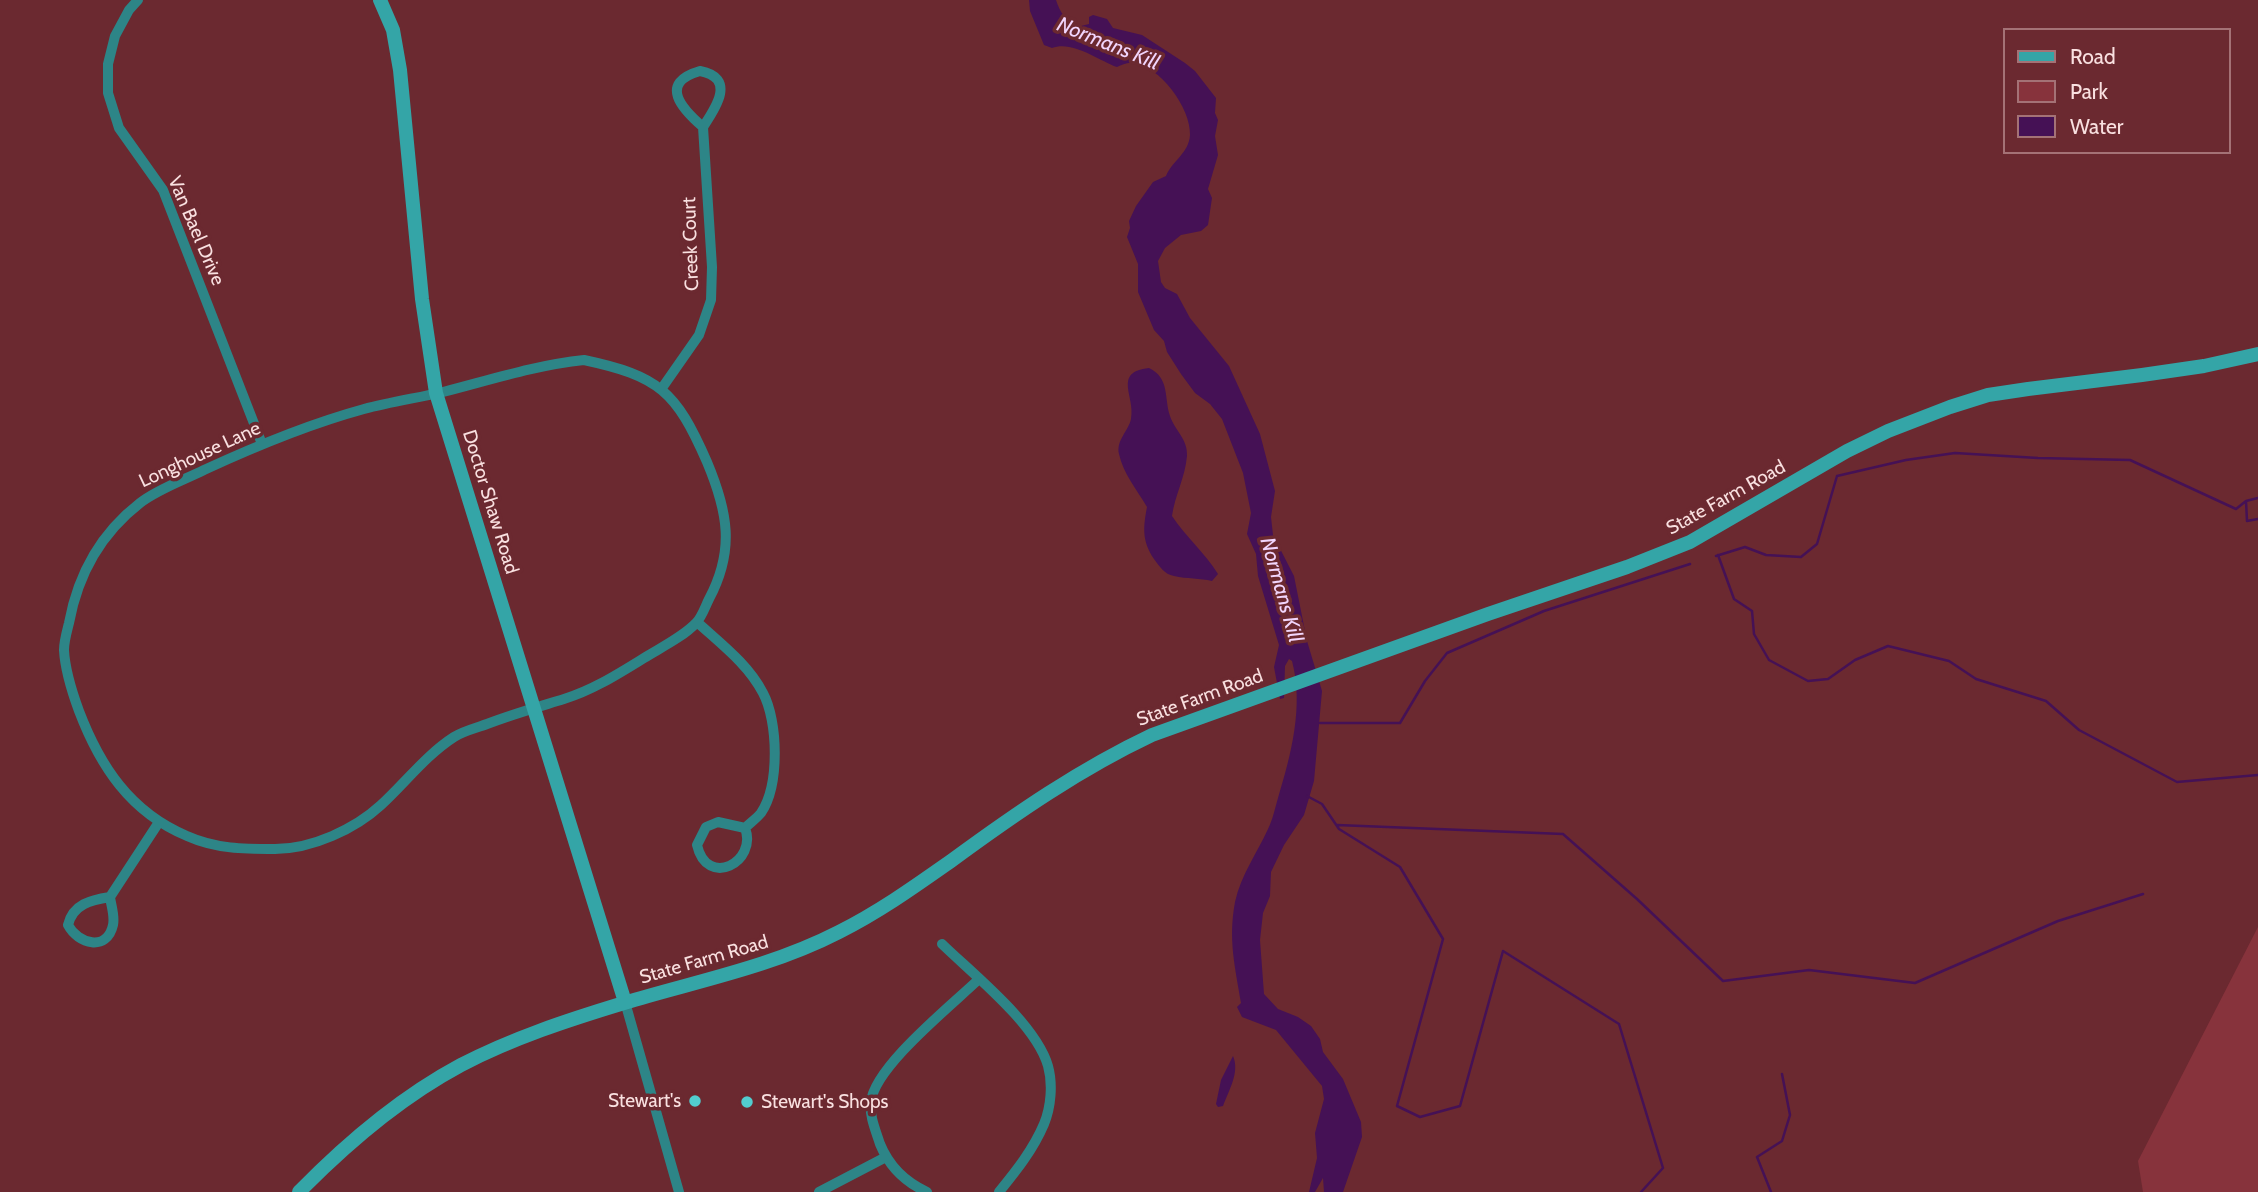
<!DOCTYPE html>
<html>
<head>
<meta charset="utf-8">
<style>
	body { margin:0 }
	#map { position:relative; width:2258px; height:1192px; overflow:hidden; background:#6b2930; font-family:Cabin,sans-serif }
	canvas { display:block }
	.legend { position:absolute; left:2003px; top:28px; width:228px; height:126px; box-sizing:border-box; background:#6b2930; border:2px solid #a47276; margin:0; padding:9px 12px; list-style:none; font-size:21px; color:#f9e0e0 }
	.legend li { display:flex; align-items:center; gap:14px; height:35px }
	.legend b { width:35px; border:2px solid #a47276 }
</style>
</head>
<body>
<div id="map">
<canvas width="2258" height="1192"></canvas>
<ul class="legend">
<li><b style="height:9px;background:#34a5a7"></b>Road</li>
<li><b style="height:19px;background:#87333c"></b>Park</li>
<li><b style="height:19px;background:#451155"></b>Water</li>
</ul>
</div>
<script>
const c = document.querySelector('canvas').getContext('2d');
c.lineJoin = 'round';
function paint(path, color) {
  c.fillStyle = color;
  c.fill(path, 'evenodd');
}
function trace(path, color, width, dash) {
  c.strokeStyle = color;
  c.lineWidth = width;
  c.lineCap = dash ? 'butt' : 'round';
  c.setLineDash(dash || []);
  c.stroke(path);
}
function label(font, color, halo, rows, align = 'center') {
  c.font = font + ' Cabin,sans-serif';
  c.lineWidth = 7;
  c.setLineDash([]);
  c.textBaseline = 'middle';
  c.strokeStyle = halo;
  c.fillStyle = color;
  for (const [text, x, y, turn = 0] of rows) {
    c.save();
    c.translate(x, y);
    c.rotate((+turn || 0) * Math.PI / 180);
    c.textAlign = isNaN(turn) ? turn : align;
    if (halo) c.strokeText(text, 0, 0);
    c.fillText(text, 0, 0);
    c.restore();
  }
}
paint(new Path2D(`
	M 2258,927 L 2258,1192 L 2143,1192 L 2138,1161 Z`), '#87333c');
paint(new Path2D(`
	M 1029,0 L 1056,0 C 1060,13 1066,20 1077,27 L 1089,24 L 1089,17 L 1093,15 L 1107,19 L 1113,28 L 1142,35 L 1185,63 L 1195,71 L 1216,98 L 1215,113 L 1218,120 L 1215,136 L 1218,155 L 1208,189 L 1212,198 L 1208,225 L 1201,231 L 1181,235 L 1165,248 L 1158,261 L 1161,282 L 1165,288 L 1177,294 L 1190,318 L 1229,366 L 1260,434 L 1275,491 L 1271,517 L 1273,535 L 1294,576 L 1307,641 L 1322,691 L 1314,781 L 1304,815 L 1284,845 L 1271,872 L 1270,896 L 1263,913 L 1260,940 L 1264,994 L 1278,1009 L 1298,1017 L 1311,1026 L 1320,1039 L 1323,1052 L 1343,1079 L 1361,1122 L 1362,1137 L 1343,1192 L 1324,1192 L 1323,1178 L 1315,1192 L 1309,1192 L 1317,1158 L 1315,1133 L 1324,1099 L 1322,1086 L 1276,1030 L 1242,1017 L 1237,1007 L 1241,1003 C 1235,966 1228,940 1235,902 C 1241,875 1257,853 1268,829 C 1273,819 1275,808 1278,798 C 1291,755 1304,706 1292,661 L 1289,659 L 1285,666 L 1284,698 L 1280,699 L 1274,667 L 1279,645 L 1258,576 L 1256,554 L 1247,534 L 1251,513 L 1243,473 L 1222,419 L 1210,404 L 1195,393 L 1181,374 L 1167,352 L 1164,341 L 1154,330 L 1138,292 L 1138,264 L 1127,237 L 1130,228 L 1129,221 L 1136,206 L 1153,182 L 1166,176 C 1172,161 1189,153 1190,135 C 1191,108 1160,66 1133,63 C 1127,62 1122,65 1117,67 C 1098,60 1072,40 1052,48 L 1044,45 L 1030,11 Z
	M 1149,368 C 1170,378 1164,398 1170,416 C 1175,431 1188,439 1187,456 C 1185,478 1175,495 1172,516 C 1186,537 1205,553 1218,574 L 1212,581 C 1200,578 1187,579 1174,576 C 1164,574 1160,567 1154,559 C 1142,541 1143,528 1147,507 C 1137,490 1123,473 1119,454 C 1116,440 1128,432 1131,419 C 1136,397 1112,372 1149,368 Z
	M 1233,1056 C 1240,1072 1229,1090 1223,1106 L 1218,1107 L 1216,1104 L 1221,1080 Z`), '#451155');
trace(new Path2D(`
	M 2246,501 L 2247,521 L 2258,519
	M 1718,555 L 1734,599 L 1752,611 L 1754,634 L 1769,660 L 1808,681 L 1828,679 L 1855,660 L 1888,646 L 1949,661 L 1976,679 L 2046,701 L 2079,730 L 2177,782 L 2258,775
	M 1716,556 L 1745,547 L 1766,555 L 1801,557 L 1817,544 L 1837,476 L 1906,460 L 1955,453 L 2038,458 L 2130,460 L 2236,509 L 2246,501 L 2258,498
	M 1320,723 L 1400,723 L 1425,681 L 1447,653 L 1544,611 L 1690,564
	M 1307,796 L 1322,804 L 1339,829 L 1400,867 L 1443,939 L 1397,1106 L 1420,1117 L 1460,1106 L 1503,951 L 1619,1024 L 1663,1168 L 1641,1192
	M 1337,825 L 1563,834 L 1637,899 L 1723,981 L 1809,970 L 1915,983 L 2058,921 L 2143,894
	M 1771,1192 L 1757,1157 L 1782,1141 L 1790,1115 L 1782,1074`), '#451155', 2.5);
trace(new Path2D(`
	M 138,0 L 129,10 L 115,36 L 108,64 L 108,93 L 119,128 L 163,190 L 262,444
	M 700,71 C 737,78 715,109 703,127 C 682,109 658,83 700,71 Z
	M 584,360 C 659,376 676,391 707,462 C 728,512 735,550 709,599 C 705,607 702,617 696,623 C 683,637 660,648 644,658 C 618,674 593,690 564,699 C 538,707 513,714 487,724 C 476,728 463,731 454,737 C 426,755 405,783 381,805 C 355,829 312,849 275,849 C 244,849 216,849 187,836 C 130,812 100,766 79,711 C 72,692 65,670 64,650 C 64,641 67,631 69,623 C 78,574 100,534 140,503 C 158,489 184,480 204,470 C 256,446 309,424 364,409 C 390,402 417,398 443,392 C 490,380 536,365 584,360 Z
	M 662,388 L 699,335 L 711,300 L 712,267 L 703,127
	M 697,622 C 721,644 748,664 763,693 C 778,721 780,785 761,813 C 757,818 750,823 745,828
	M 718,822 L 745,828 C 758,862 707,889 697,845 L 706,827 Z
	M 110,897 C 111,905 115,916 113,925 C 107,952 78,944 68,925 C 73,904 91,900 110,897 Z
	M 110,897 L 159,822
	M 942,944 C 974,975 1036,1024 1048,1066 C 1053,1084 1051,1107 1044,1124 C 1033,1150 1016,1171 999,1192
	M 625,1002 L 679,1192
	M 819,1192 L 886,1157
	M 927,1192 C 905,1182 889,1166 880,1144 C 876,1131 869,1116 871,1102 C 874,1067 952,1005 979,979`), '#2d8587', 10);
trace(new Path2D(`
	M 380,0 L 393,30 L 400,70 L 422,299 L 436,393 L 625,1002
	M 299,1192 C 345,1145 403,1096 461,1065 C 513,1038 568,1020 624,1003 C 697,981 771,967 839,932 C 879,912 914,887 951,861 C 1015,814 1080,769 1152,735 L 1488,614 L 1627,567 L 1690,542 L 1847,451 L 1888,431 L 1950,407 L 1988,395 L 2028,389 L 2142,375 L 2204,366 L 2258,354`), '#34a5a7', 14);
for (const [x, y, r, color] of [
	[695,1101,7,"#52cdcf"],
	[747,1102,7,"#52cdcf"]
]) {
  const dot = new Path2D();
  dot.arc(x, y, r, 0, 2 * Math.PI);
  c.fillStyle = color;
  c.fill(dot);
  trace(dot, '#6b2930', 2.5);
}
label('19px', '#f9e0e0', '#6b2930', [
	["Van Bael Drive",196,231,67],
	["Creek Court",691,244,-92],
	["Longhouse Lane",200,455,-25],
	["State Farm Road",1726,498,-29],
	["Doctor Shaw Road",490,502,73],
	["State Farm Road",1200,698,-20],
	["State Farm Road",704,960,-16]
]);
label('19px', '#f9e0e0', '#6b2930', [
	["Stewart's",681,1101],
	["Stewart's Shops",761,1102,"left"]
], 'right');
label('italic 21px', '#f2d6fd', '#6b2930', [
	["Normans Kill",1108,44,22],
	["Normans Kill",1281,590,74]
]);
</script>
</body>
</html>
